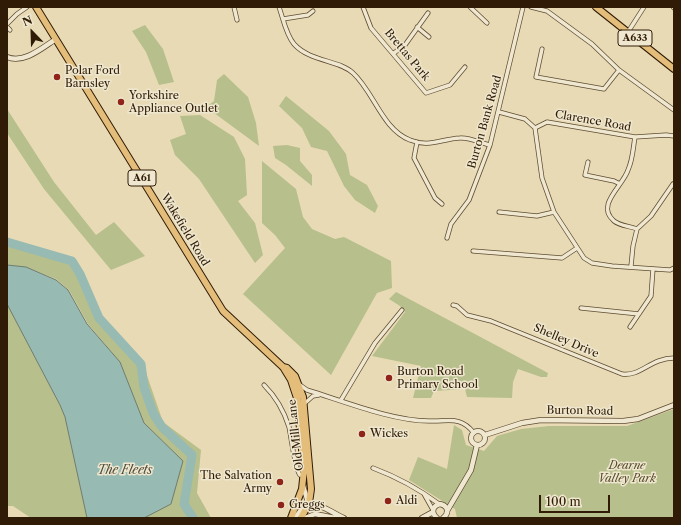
<!DOCTYPE html>
<html>
<head>
<meta charset="utf-8">
<style>
	body { margin:0 }
	#map { position:relative; width:681px; height:525px; overflow:hidden; background:#e7dab5; font-family:"Libre Caslon Text",serif }
	canvas { display:block }
	.frame { position:absolute; inset:0; border:8px solid #301c06; pointer-events:none }
	.north { position:absolute; left:12px; top:12px; width:40px; height:40px; -webkit-text-stroke:3px #efe7cf; paint-order:stroke; rotate:337deg; font-size:11px; font-weight:700; line-height:16px; text-align:center; color:#301c06 }
	.north::after { content:''; display:block; margin:auto; width:14px; height:18px; background:#301c06; clip-path:polygon(50% 0,100% 100%,50% 72%,0 100%) }
	.scale { position:absolute; left:539px; top:495px; width:71px; height:18px; box-sizing:border-box; border:2px solid #301c06; border-top:0; padding-left:5px; font-size:12px; line-height:14px; white-space:nowrap; color:#301c06; -webkit-text-stroke:3px #efe7cf; paint-order:stroke }
</style>
</head>
<body>
<div id="map">
<canvas width="681" height="525"></canvas>
<div class="frame"></div>
<div class="north">N</div>
<div class="scale">100 m</div>
</div>
<script>
const c = document.querySelector('canvas').getContext('2d');
c.lineJoin = 'round';
function paint(path, color) {
  c.fillStyle = color;
  c.fill(path, 'evenodd');
}
function trace(path, color, width, dash) {
  c.strokeStyle = color;
  c.lineWidth = width;
  c.lineCap = dash ? 'butt' : 'round';
  c.setLineDash(dash || []);
  c.stroke(path);
}
function label(font, color, halo, rows, align = 'center') {
  c.font = font + ' "Libre Caslon Text",serif';
  c.lineWidth = 3;
  c.setLineDash([]);
  c.textBaseline = 'middle';
  c.strokeStyle = halo;
  c.fillStyle = color;
  for (const [text, x, y, turn = 0] of rows) {
    c.save();
    c.translate(x, y);
    c.rotate((+turn || 0) * Math.PI / 180);
    c.textAlign = isNaN(turn) ? turn : align;
    if (halo) c.strokeText(text, 0, 0);
    c.fillText(text, 0, 0);
    c.restore();
  }
}
paint(new Path2D(`
	M 145,25 L 163,49 L 174,82 L 159,85 L 146,52 L 132,31 Z
	M 224,74 L 248,97 L 256,123 L 259,146 L 206,107 L 214,101 L 217,80 Z
	M 286,96 L 329,131 L 346,154 L 350,175 L 367,185 L 378,206 L 375,213 L 355,200 L 344,186 L 327,151 L 311,147 L 302,128 L 279,106 Z
	M 7,109 L 54,182 L 96,235 L 114,222 L 145,256 L 111,270 L 44,189 L 7,133 Z
	M 200,115 L 234,137 L 245,159 L 247,195 L 238,201 L 255,223 L 263,255 L 255,263 L 199,179 L 175,155 L 170,140 L 186,134 L 180,116 Z
	M 287,145 L 300,148 L 300,161 L 312,175 L 312,186 L 286,165 L 275,158 L 273,146 Z
	M 262,161 L 296,189 L 303,217 L 312,229 L 335,239 L 344,237 L 391,261 L 392,288 L 377,293 L 331,375 L 243,294 L 285,248 L 275,235 L 262,223 Z
	M 7,244 L 72,261 L 80,274 L 99,318 L 142,361 L 163,422 L 201,450 L 197,493 L 211,518 L 144,518 L 171,504 L 183,461 L 144,423 L 120,362 L 88,324 L 69,290 L 56,279 L 26,267 L 7,265 Z
	M 396,292 L 548,373 L 547,377 L 541,377 L 518,369 L 513,382 L 512,398 L 467,397 L 465,389 L 434,391 L 431,398 L 413,398 L 421,366 L 372,356 L 405,312 L 400,306 L 389,299 Z
	M 7,304 L 60,405 L 65,417 L 87,518 L 31,518 L 13,506 L 7,506 Z
	M 674,409 L 674,518 L 457,518 L 455,509 L 409,480 L 418,457 L 447,469 L 454,425 L 462,430 L 466,445 L 484,451 L 497,436 L 521,429 L 549,426 L 627,426 Z`), '#b7bf8c');
const water = new Path2D(`
	M 7,265 L 26,267 L 56,280 L 68,290 L 87,324 L 120,362 L 144,423 L 183,461 L 171,504 L 144,518 L 87,518 L 65,417 L 60,405 L 7,304 Z`);
paint(water, '#97bab2');
trace(water, '#6e7b6d', 1);
trace(new Path2D(`
	M 7,242 L 72,261 L 80,274 L 99,318 L 141,364 L 144,387 L 153,413 L 162,427 L 192,455 L 184,504 L 193,518`), '#97bab2', 9);
const minor = new Path2D(`
	M 234,7 L 237,20
	M 279,7 C 283,18 286,35 294,44 C 310,62 340,60 353,73 C 374,92 382,129 410,140 C 429,148 441,139 460,138 C 469,137 481,143 490,145
	M 363,7 L 371,28 L 426,93 L 450,85 L 465,67
	M 470,7 L 487,23
	M 531,7 L 547,11 L 592,44 L 619,70 L 674,110
	M 673,7 L 674,8
	M 283,19 L 308,15 L 313,11
	M 7,24 L 17,14 L 27,7
	M 7,27 L 10,30
	M 417,27 L 429,37
	M 628,32 L 644,7
	M 542,49 L 536,77 L 604,89 L 619,70
	M 394,53 L 405,45 L 428,13
	M 499,112 L 525,119 L 535,128 L 542,178 L 554,212 L 584,258 L 592,263 L 612,266 L 670,270 L 674,268
	M 535,128 L 547,122 L 635,137 L 666,135 L 674,136
	M 417,142 L 414,158 L 435,198 L 442,204
	M 588,162 L 585,175 L 614,181 L 620,184
	M 499,212 L 537,216 L 554,212
	M 637,229 L 651,216 L 673,184
	M 447,238 L 451,224 L 469,200 L 490,145 L 523,7
	M 473,251 L 562,258 L 577,248
	M 631,266 L 633,246 L 637,229 C 630,226 620,226 614,221 C 595,205 623,186 628,170 C 633,159 633,148 635,137
	M 453,305 L 457,306 L 467,315 L 491,321 L 622,374 C 640,377 651,358 674,358
	M 581,308 L 639,314
	M 630,327 L 651,296 L 653,269
	M 264,385 C 276,397 284,411 289,427 C 291,436 295,470 300,475 L 303,474
	M 300,385 L 307,390 C 343,401 392,421 429,421 C 448,422 460,415 474,433
	M 341,400 L 375,343 L 402,310
	M 304,404 L 313,396 L 319,395
	M 373,468 C 397,477 419,489 439,504
	M 424,494 L 433,510`);
const tertiary = new Path2D(`
	M 7,57 C 24,64 42,48 56,39
	M471 438a7 7 0 1 1 14 0a7 7 0 1 1-14 0Z
	M 485,435 L 522,423 L 541,420 L 623,421 L 638,419 L 674,405
	M 303,486 L 308,502
	M 447,511 L 471,470 L 477,445
	M 295,518 C 311,492 323,509 344,518
	M 305,518 L 315,514 L 335,518
	M 422,518 L 433,512
	M 437,518 C 431,513 432,506 440,504 C 446,505 449,510 446,515 L 443,518`);
const primary = new Path2D(`
	M 36,7 L 223,311 L 283,367 L 291,380 L 297,398 L 304,470 L 302,489 L 291,518
	M 596,7 L 674,69
	M 283,367 L 287,368 L 295,376 L 303,397 L 311,489 L 309,503 L 301,518`);
trace(minor, '#5e4c32', 5);
trace(tertiary, '#5e4c32', 6);
trace(primary, '#301c06', 8);
trace(minor, '#efe7cf', 3.5);
trace(tertiary, '#efe7cf', 4.5);
trace(primary, '#e4bd7a', 6);
for (const [x, y, r, color] of [
	[57,77,4,"#8f2418"],
	[121,102,4,"#8f2418"],
	[389,378,4,"#8f2418"],
	[362,434,4,"#8f2418"],
	[280,482,4,"#8f2418"],
	[388,501,4,"#8f2418"],
	[281,505,4,"#8f2418"]
]) {
  const dot = new Path2D();
  dot.arc(x, y, r, 0, 2 * Math.PI);
  c.fillStyle = color;
  c.fill(dot);
  trace(dot, '#efe7cf', 1.5);
}
for (const [x, y, w] of [
	[635,38,34],
	[142,178,28]
]) {
  const box = new Path2D();
  box.roundRect(x - w / 2, y - 8, w, 16, 3);
  c.fillStyle = '#efe7cf';
  c.fill(box);
  trace(box, '#301c06', 1);
}
label('bold 10px', '#301c06', null, [
	["A633",635,38],
	["A61",142,178]
]);
label('11px', '#301c06', '#efe7cf', [
	["Brettas Park",407,55,50],
	["Clarence Road",593,121,10],
	["Burton Bank Road",485,122,-74],
	["Wakefield Road",185,230,59],
	["Shelley Drive",566,341,23],
	["Burton Road",580,411,1],
	["Old Mill Lane",296,435,-96]
]);
label('11px', '#301c06', '#efe7cf', [
	["Polar Ford",65,71],
	["Barnsley",65,84],
	["Yorkshire",129,96],
	["Appliance Outlet",129,109],
	["Burton Road",397,372],
	["Primary School",397,385],
	["Wickes",370,434],
	["The Salvation",272,476,"right"],
	["Army",272,489,"right"],
	["Aldi",396,501],
	["Greggs",289,505]
], 'left');
label('italic 11px', '#584d2e', '#efe7cf', [
	["Dearne",627,466],
	["Valley Park",627,479]
]);
label('italic 12px', '#4f4b3a', '#efe7cf', [
	["The Fleets",125,471]
]);
</script>
</body>
</html>
